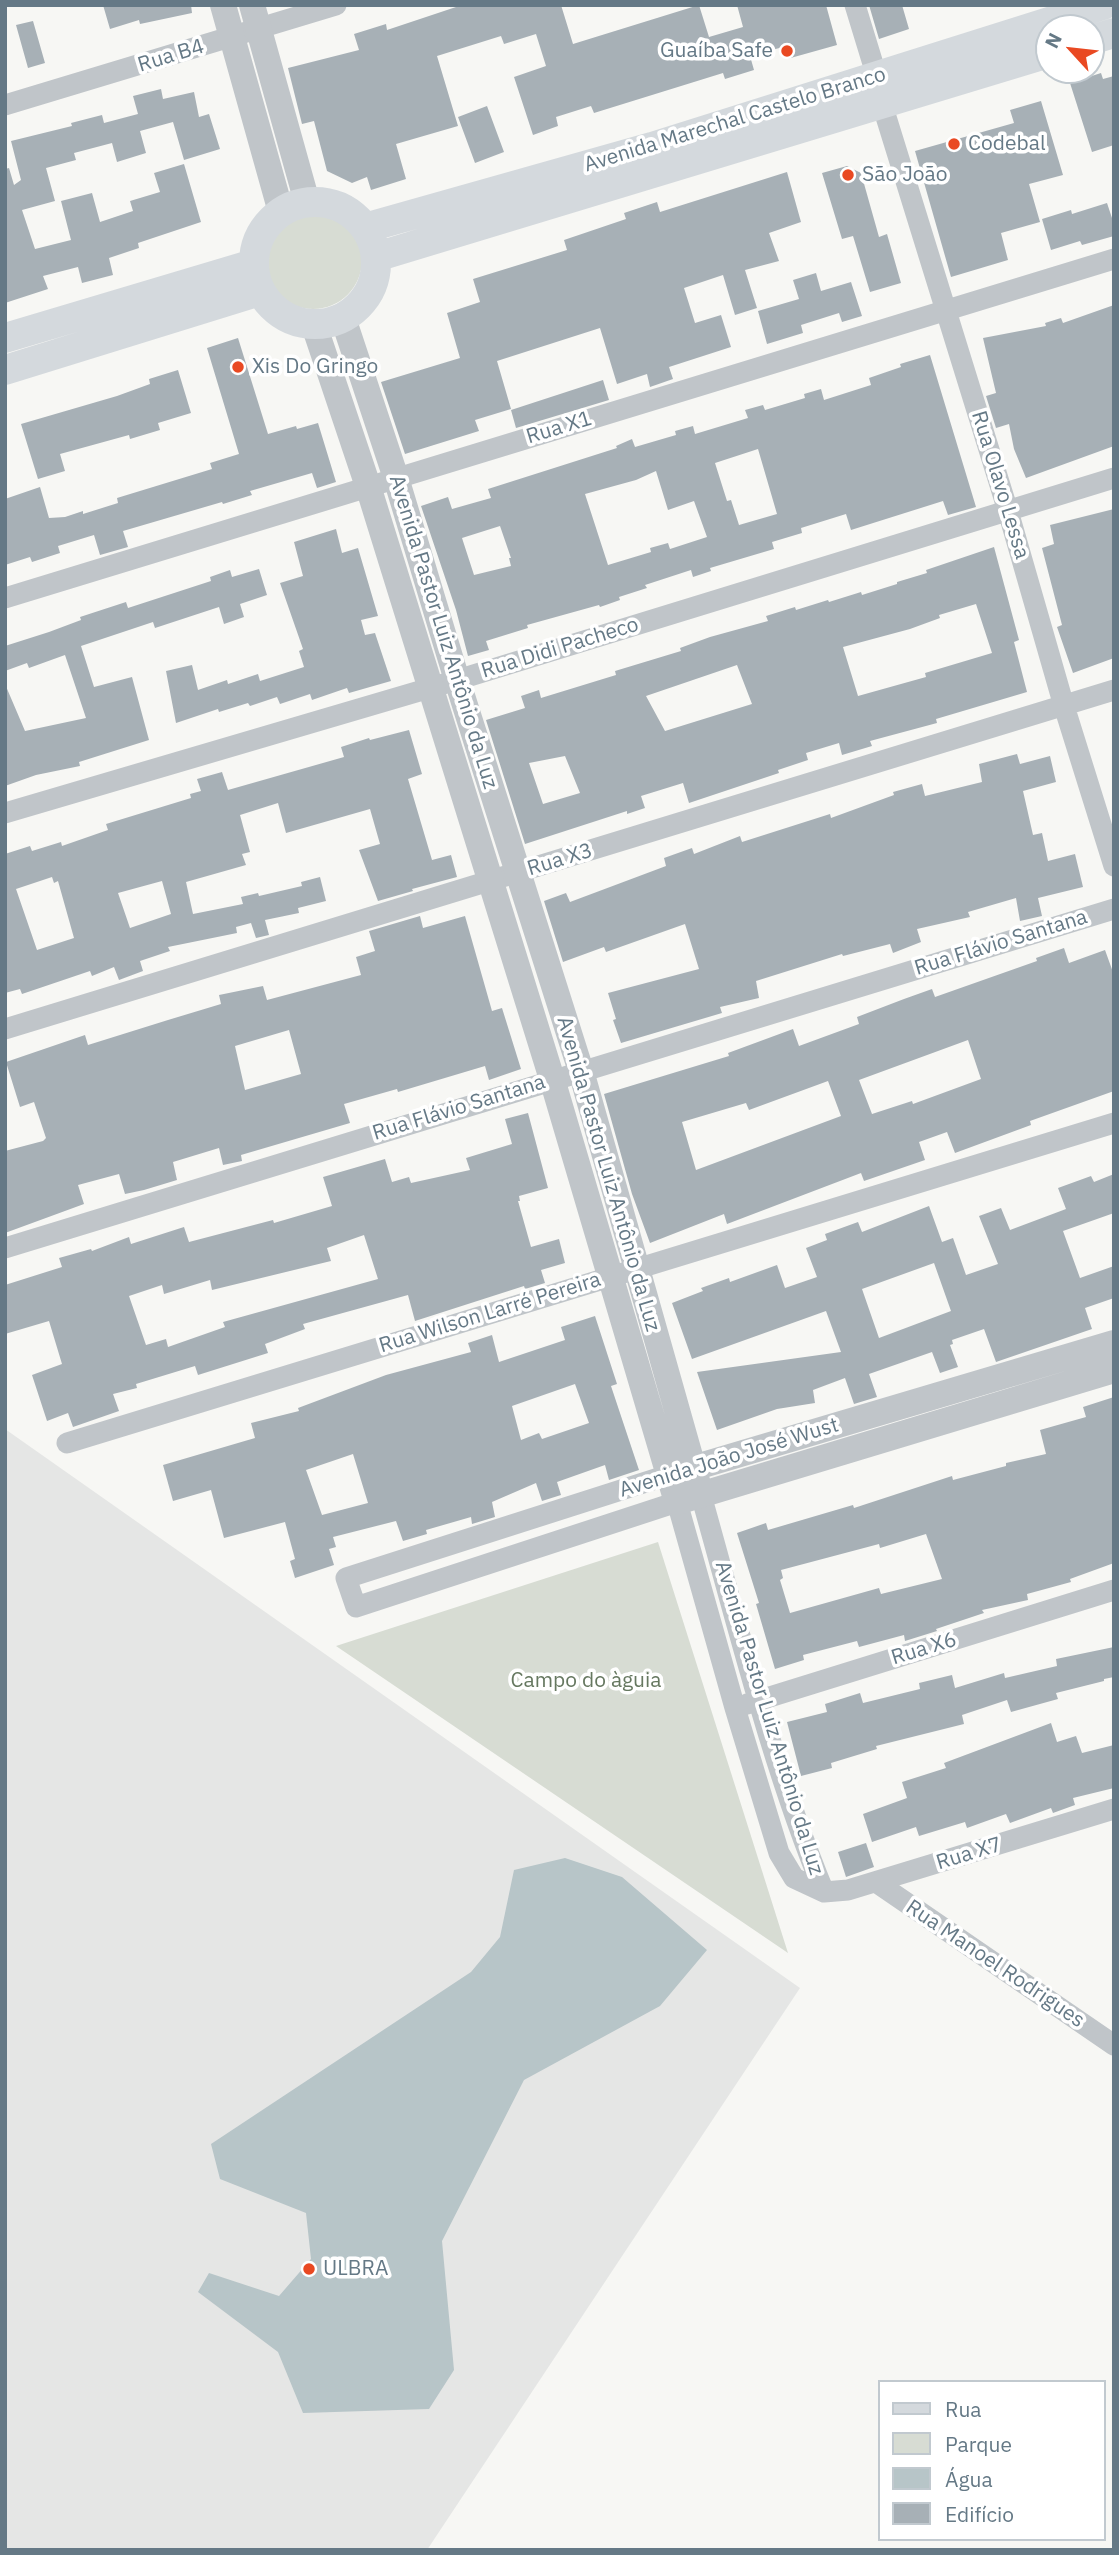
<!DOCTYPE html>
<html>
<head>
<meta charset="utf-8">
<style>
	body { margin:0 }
	#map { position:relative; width:1119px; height:2555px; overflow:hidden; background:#f7f7f4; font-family:"IBM Plex Sans",sans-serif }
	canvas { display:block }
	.frame { position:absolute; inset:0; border:7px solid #657986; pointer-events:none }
	.legend { position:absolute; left:878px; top:2380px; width:228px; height:161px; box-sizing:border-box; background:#fff; border:2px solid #c1c9cf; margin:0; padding:9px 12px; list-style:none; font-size:21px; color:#657986 }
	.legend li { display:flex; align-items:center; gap:14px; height:35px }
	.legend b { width:35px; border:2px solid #c1c9cf }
	.north { position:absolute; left:1035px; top:14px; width:70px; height:70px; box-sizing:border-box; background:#fff; border:2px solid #c1c9cf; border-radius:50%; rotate:297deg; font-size:19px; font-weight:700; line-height:28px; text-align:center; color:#657986 }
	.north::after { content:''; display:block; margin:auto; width:24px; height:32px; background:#e94922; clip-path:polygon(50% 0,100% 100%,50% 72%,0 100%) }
</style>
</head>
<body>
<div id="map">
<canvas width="1119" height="2555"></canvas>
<div class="frame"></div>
<ul class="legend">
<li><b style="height:9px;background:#d4d9dd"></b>Rua</li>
<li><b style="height:19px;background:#d7dcd3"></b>Parque</li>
<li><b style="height:19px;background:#b7c5c8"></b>Água</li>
<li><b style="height:19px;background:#a7b0b6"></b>Edifício</li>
</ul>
<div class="north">N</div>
</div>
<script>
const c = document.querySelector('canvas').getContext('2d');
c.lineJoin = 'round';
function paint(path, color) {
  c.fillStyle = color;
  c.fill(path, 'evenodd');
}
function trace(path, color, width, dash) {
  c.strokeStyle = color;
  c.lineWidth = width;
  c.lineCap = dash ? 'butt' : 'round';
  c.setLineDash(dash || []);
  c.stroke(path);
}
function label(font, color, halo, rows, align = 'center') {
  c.font = font + ' "IBM Plex Sans",sans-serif';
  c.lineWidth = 7;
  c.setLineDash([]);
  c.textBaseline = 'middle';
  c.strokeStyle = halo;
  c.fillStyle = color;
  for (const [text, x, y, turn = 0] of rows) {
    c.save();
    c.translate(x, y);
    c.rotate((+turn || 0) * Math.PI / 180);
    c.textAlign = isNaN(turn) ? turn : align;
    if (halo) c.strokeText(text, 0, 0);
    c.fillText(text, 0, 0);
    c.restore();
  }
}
paint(new Path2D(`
	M 5,1429 L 800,1988 L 427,2550 L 5,2550 Z`), '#e5e6e5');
paint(new Path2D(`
	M264 260a49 49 0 1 1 98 0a49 49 0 1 1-98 0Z
	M 658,1542 L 788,1953 L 336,1646 Z`), '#d7dcd3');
paint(new Path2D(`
	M 565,1858 L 622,1877 L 707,1950 L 660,2006 L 524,2080 L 442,2241 L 454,2370 L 429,2409 L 303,2413 L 278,2352 L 198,2292 L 209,2273 L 279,2296 L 311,2259 L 306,2213 L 220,2179 L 211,2144 L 471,1972 L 500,1937 L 514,1870 Z`), '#b7c5c8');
paint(new Path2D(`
	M 103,5 L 191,5 L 192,13 L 140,24 L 139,20 L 110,29 Z
	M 462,5 L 561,5 L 573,44 L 699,5 L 709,37 L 743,27 L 737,5 L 826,5 L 837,45 L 787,59 L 783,47 L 750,56 L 754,70 L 725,79 L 723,73 L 594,113 L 591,106 L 556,117 L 558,126 L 533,135 L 514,77 L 546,66 L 536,34 L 504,44 L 501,36 L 437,56 L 458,126 L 396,144 L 406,179 L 371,190 L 367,177 L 352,183 L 327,171 L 314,121 L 302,124 L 288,68 L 359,50 L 354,34 L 386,24 L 387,30 Z
	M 869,5 L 902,5 L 909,29 L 879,39 Z
	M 33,21 L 45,63 L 28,68 L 16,25 Z
	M 1101,73 L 1103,79 L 1114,76 L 1114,145 L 1092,152 L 1070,83 Z
	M 161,89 L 163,99 L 194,92 L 199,117 L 209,114 L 220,149 L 184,160 L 173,122 L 140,131 L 146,153 L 117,162 L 112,143 L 74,153 L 76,160 L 46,168 L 55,201 L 22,210 L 35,249 L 71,240 L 61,201 L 92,193 L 100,222 L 133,211 L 130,201 L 160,192 L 154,173 L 184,164 L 201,222 L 138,243 L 139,248 L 109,258 L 113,275 L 82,283 L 78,267 L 43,276 L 48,289 L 5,303 L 5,169 L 9,168 L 14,185 L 21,180 L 11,141 L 72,126 L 71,123 L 102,115 L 104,123 L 138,114 L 133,96 Z
	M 1041,101 L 1063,175 L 1029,184 L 1040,222 L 1001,233 L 1008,260 L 951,277 L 915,151 L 1014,123 L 1010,110 Z
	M 487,106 L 504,152 L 475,163 L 458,117 Z
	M 847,166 L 861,173 L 879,237 L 887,234 L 901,283 L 870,292 L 853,236 L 842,239 L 822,173 Z
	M 787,172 L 801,222 L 769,233 L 779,261 L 745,270 L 757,308 L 735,315 L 723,275 L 684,288 L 695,323 L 721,315 L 731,347 L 669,367 L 673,379 L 650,387 L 647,374 L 617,384 L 600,328 L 497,361 L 511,409 L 475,420 L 479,431 L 405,454 L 381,382 L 460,358 L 447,313 L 480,302 L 473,279 L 567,250 L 564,240 L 626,219 L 624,213 L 657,202 L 660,212 Z
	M 1107,203 L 1114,224 L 1114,236 L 1082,245 L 1080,241 L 1051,250 L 1042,219 L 1071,210 L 1072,214 Z
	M 816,273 L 821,291 L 851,282 L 862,316 L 842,322 L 839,313 L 801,325 L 803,333 L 767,344 L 758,311 L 799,299 L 793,280 Z
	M 1114,305 L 1114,446 L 1026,478 L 1014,449 L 1009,424 L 996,428 L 986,396 L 996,393 L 983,338 L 1046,326 L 1045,323 L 1061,318 L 1063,323 Z
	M 238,338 L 268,434 L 296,426 L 297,429 L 318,423 L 336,482 L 317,488 L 312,473 L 250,491 L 252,495 L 223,504 L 222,502 L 123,531 L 128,547 L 100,555 L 94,535 L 58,546 L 60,553 L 32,562 L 30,557 L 5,565 L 5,499 L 40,487 L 49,518 L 65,517 L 83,511 L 83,514 L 118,503 L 117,498 L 212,469 L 210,463 L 239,454 L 207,348 Z
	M 930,355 L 976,507 L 948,515 L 943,501 L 851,530 L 846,514 L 801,528 L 802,533 L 772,542 L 774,549 L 710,568 L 711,571 L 693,577 L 691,570 L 645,585 L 647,588 L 619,597 L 620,600 L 600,607 L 599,605 L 527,625 L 528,628 L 486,641 L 489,650 L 468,656 L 456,610 L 421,506 L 448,497 L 452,509 L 491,498 L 488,489 L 617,448 L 616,446 L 632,439 L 635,447 L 676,435 L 675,431 L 693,426 L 695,434 L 748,418 L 745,410 L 763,405 L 765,410 L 805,398 L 804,394 L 821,389 L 824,400 L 871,385 L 869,378 L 901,367 L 900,364 ZM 758,449 L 777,514 L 739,525 L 731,500 L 727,501 L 715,463 ZM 656,471 L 668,510 L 694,501 L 707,537 L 670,549 L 668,543 L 650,548 L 651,552 L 608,565 L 585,494 L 636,480 ZM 500,526 L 511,558 L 509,558 L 511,566 L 474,575 L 462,538 Z
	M 178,370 L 191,413 L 158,423 L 160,430 L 130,439 L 129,435 L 60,454 L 65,471 L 38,479 L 21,424 L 117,396 L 150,384 L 149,379 Z
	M 603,380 L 609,400 L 516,428 L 511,410 Z
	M 1114,509 L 1114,658 L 1073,673 L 1057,627 L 1062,625 L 1042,548 L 1054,544 L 1050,525 Z
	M 336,529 L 342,553 L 358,548 L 378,616 L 361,620 L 365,635 L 375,633 L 391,681 L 349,693 L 347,688 L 312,700 L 310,694 L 280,704 L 277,697 L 250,706 L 248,703 L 219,712 L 218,709 L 176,723 L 166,671 L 192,665 L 198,690 L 227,680 L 228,684 L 258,674 L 260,681 L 304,667 L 299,651 L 303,649 L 280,583 L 303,576 L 294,542 Z
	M 994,547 L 1019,640 L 1014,642 L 1027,692 L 936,719 L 937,723 L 870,741 L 872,746 L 842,755 L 839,743 L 806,753 L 808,760 L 778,770 L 779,773 L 689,803 L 683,783 L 641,796 L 645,808 L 627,814 L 627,811 L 525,844 L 486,720 L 525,708 L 521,696 L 539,690 L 541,698 L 616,675 L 615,671 L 681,651 L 680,648 L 710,637 L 768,621 L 766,616 L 795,607 L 796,610 L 828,600 L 829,602 L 861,592 L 862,595 L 897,584 L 897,582 L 927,573 L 926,570 ZM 976,604 L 992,653 L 925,673 L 926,677 L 858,696 L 843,647 L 910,629 L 940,618 L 939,615 ZM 737,665 L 752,704 L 665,731 L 646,696 ZM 565,756 L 580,793 L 543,804 L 529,763 Z
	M 259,569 L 267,595 L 240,604 L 244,617 L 224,624 L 219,607 L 155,628 L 153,622 L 81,646 L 94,687 L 132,677 L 149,740 L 79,762 L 80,766 L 36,775 L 5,786 L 5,684 L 25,731 L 86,718 L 65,655 L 29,668 L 27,663 L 5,671 L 5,646 L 49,632 L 81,620 L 80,617 L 126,602 L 128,608 L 211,581 L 210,577 L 230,570 L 232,577 Z
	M 409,730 L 422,774 L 408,779 L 432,860 L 451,855 L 457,877 L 412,889 L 413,891 L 378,901 L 359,850 L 380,844 L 370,809 L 286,833 L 278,803 L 240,815 L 250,852 L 242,854 L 246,865 L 186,882 L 193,914 L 243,904 L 241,897 L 258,893 L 259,896 L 302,886 L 301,882 L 320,877 L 326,901 L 298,908 L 299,913 L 265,920 L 269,935 L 256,938 L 251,923 L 236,927 L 237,933 L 168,947 L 170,951 L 140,961 L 143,971 L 119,980 L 114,967 L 92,976 L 90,971 L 22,994 L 20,989 L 5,993 L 5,854 L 30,846 L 32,851 L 61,842 L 62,846 L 108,830 L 106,824 L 191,798 L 190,794 L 201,791 L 197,779 L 222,772 L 228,790 L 344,757 L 341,747 L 369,738 L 370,740 ZM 52,877 L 54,883 L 58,881 L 74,938 L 37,950 L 16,889 ZM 162,881 L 171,914 L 130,928 L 118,893 Z
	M 1017,754 L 1020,764 L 1050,756 L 1056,782 L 1023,791 L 1033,835 L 1042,833 L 1048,861 L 1075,854 L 1083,887 L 1038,898 L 1042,916 L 1020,921 L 1016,898 L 968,912 L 970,917 L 917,929 L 921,942 L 893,953 L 890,944 L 843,956 L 842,954 L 756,981 L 759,998 L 720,1007 L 722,1013 L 621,1043 L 613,1020 L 616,1019 L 608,993 L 699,969 L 685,924 L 606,952 L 604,947 L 563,962 L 544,901 L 566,893 L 570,902 L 666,866 L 664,858 L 692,848 L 694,854 L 740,836 L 742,842 L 830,814 L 831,818 L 894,795 L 893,792 L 922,784 L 925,796 L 982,782 L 979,764 Z
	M 420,916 L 423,928 L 465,916 L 492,1011 L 502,1008 L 521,1069 L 489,1080 L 485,1066 L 398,1092 L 397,1089 L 344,1104 L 350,1123 L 241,1155 L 242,1161 L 223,1165 L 219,1148 L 173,1162 L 177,1180 L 144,1190 L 125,1194 L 119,1174 L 78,1185 L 84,1204 L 5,1233 L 5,1151 L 43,1141 L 46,1138 L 34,1102 L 20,1107 L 6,1062 L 85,1035 L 88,1045 L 168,1020 L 221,1004 L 219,995 L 263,986 L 267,1000 L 361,975 L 356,957 L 375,951 L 369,931 ZM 289,1030 L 301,1074 L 245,1090 L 235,1046 Z
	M 1064,948 L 1069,963 L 1105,950 L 1114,975 L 1114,1091 L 1030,1121 L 1031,1125 L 955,1153 L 947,1132 L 919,1142 L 925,1160 L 864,1181 L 861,1173 L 727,1224 L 724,1214 L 650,1243 L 632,1194 L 604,1094 L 729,1056 L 728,1053 L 793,1029 L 799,1046 L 859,1024 L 857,1017 L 904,999 L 932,989 L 935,997 L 1037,961 L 1036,958 ZM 968,1040 L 981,1079 L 913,1104 L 912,1101 L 872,1114 L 859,1080 ZM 828,1081 L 841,1116 L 696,1170 L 682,1122 L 746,1103 L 749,1110 Z
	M 528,1113 L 548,1188 L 519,1196 L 520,1201 L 518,1201 L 531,1247 L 559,1239 L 565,1263 L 541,1270 L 545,1283 L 525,1289 L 524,1286 L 415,1321 L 408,1295 L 303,1324 L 305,1329 L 265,1344 L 268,1353 L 198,1375 L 195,1366 L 136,1384 L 137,1388 L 113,1394 L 119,1411 L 73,1427 L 68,1413 L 47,1421 L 32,1375 L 62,1364 L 49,1321 L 5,1334 L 5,1285 L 62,1267 L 59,1258 L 91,1249 L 92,1251 L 129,1237 L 131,1244 L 184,1227 L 189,1242 L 273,1220 L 274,1223 L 332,1206 L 323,1177 L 385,1159 L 392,1182 L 409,1177 L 411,1183 L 470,1170 L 466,1158 L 512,1144 L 505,1119 ZM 364,1235 L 378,1279 L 223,1322 L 225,1327 L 168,1347 L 166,1339 L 146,1345 L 129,1296 L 162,1285 L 164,1294 L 210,1280 L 212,1290 L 331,1261 L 327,1248 Z
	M 1114,1174 L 1114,1213 L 1063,1231 L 1080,1278 L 1114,1266 L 1114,1298 L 1085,1308 L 1092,1329 L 996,1362 L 984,1329 L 952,1340 L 953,1344 L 950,1345 L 958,1367 L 940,1373 L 932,1352 L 869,1374 L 877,1397 L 854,1404 L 845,1378 L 813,1390 L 815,1403 L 777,1409 L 717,1430 L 697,1372 L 841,1352 L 826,1311 L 692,1359 L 672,1303 L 703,1291 L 701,1288 L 729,1278 L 730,1282 L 777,1265 L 785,1288 L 817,1277 L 806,1248 L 827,1240 L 825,1234 L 858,1222 L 862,1232 L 929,1206 L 942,1242 L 953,1238 L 966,1275 L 998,1264 L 979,1216 L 1001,1208 L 1010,1230 L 1066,1209 L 1058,1188 L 1091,1176 L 1094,1182 ZM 934,1263 L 951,1311 L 879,1338 L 862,1289 Z
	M 595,1316 L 617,1384 L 611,1386 L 639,1470 L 609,1480 L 605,1465 L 557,1482 L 561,1495 L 542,1501 L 536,1483 L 492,1502 L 495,1517 L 472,1524 L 471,1517 L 426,1530 L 427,1534 L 403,1541 L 396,1521 L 333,1537 L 336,1547 L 329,1549 L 334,1565 L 295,1578 L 290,1561 L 295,1559 L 285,1522 L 224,1538 L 211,1490 L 173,1501 L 163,1465 L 255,1438 L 251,1423 L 299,1411 L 298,1408 L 386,1375 L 471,1352 L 468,1343 L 492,1335 L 499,1362 L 565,1340 L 561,1327 ZM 575,1384 L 589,1423 L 542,1439 L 539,1433 L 521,1440 L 512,1406 ZM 353,1454 L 368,1503 L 322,1515 L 306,1470 Z
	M 1114,1397 L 1114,1563 L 1070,1579 L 1071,1582 L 1027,1594 L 1028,1600 L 982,1610 L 984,1613 L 936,1629 L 937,1631 L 905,1641 L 904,1635 L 859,1647 L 857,1641 L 803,1655 L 804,1660 L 775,1669 L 756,1604 L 759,1603 L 737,1533 L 766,1523 L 768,1530 L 853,1505 L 854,1508 L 952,1476 L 953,1480 L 1006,1466 L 1006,1463 L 1046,1454 L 1040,1430 L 1086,1417 L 1083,1407 ZM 926,1534 L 942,1579 L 881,1594 L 879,1588 L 790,1613 L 780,1580 L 783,1578 L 781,1570 L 879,1544 L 880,1548 Z
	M 1114,1647 L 1114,1677 L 1104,1679 L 1104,1681 L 1056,1693 L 1058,1699 L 1011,1712 L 1007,1700 L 962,1715 L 964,1724 L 876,1746 L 877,1749 L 831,1763 L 832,1768 L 801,1776 L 787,1722 L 827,1712 L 825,1704 L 860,1693 L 863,1703 L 920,1689 L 919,1683 L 952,1675 L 955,1688 L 1004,1673 L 1005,1678 L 1057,1666 L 1056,1659 Z
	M 1051,1723 L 1057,1742 L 1076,1736 L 1082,1753 L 1114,1745 L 1114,1788 L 1073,1798 L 1075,1805 L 1053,1813 L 1051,1808 L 1010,1823 L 1006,1814 L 967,1828 L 965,1822 L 919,1836 L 916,1827 L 872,1842 L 863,1814 L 907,1798 L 902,1782 L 946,1768 L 944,1763 Z
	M 866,1843 L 874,1867 L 846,1877 L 838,1852 Z`), '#a7b0b6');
trace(new Path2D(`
	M 855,5 L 877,77
	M 882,104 L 1008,511 L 1064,706 L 1114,866
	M 5,105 L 336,5
	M 5,598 L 1114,259
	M 5,813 L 457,680 L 1114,478
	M 5,1029 L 1114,690
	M 5,1248 L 1114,909
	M 67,1443 L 1114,1123
	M 668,1475 L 346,1578 L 356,1607 L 677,1502 L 735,1708 L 779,1853 L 794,1878 L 824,1892 L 848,1890 L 1114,1809
	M 701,1495 C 738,1626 772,1766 824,1892
	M 747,1704 L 1114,1590
	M 876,1882 L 1114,2045`), '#c0c5c9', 21);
trace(new Path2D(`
	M 223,5 L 281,212
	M 252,5 L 307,202
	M 343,318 L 396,478 L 457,680 L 581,1071 L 701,1495
	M 314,325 L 368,486 L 552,1079 L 677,1502 L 1114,1370
	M 676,1473 L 1114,1343`), '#c0c5c9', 26);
trace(new Path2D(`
	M 1091,40 L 1114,33
	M254 263a61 61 0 1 1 122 0a61 61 0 1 1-122 0Z
	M 365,228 L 652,147 L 1103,5
	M 376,257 L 1049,53
	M 5,338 L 253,264
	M 5,370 L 260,291`), '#d4d9dd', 30);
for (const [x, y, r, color] of [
	[787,51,7,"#e94922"],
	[954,144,7,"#e94922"],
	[848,175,7,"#e94922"],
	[238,367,7,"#e94922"],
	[309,2269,7,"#e94922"]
]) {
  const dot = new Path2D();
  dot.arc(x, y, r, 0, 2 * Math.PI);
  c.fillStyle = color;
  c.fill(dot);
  trace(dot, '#fff', 2.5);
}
label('21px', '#657986', '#fff', [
	["Guaíba Safe",773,51,"right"],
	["Codebal",968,144],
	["São João",862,175],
	["Xis Do Gringo",252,367],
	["ULBRA",323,2269]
], 'left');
label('21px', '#657986', '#fff', [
	["Rua B4",171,56,-17],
	["Avenida Marechal Castelo Branco",735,120,-17],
	["Rua X1",559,428,-17],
	["Rua Olavo Lessa",1000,485,73],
	["Avenida Pastor Luiz Antônio da Luz",443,632,73],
	["Rua Didi Pacheco",560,648,-17],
	["Rua X3",560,860,-17],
	["Rua Flávio Santana",1001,943,-17],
	["Rua Flávio Santana",459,1108,-17],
	["Avenida Pastor Luiz Antônio da Luz",608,1174,74],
	["Rua Wilson Larré Pereira",490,1313,-17],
	["Avenida João José Wust",729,1458,-17],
	["Rua X6",924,1649,-17],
	["Avenida Pastor Luiz Antônio da Luz",769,1718,73],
	["Rua X7",969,1854,-17],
	["Rua Manoel Rodrigues",995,1964,34]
]);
label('21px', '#667860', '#fff', [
	["Campo do àguia",586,1681]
]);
</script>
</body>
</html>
